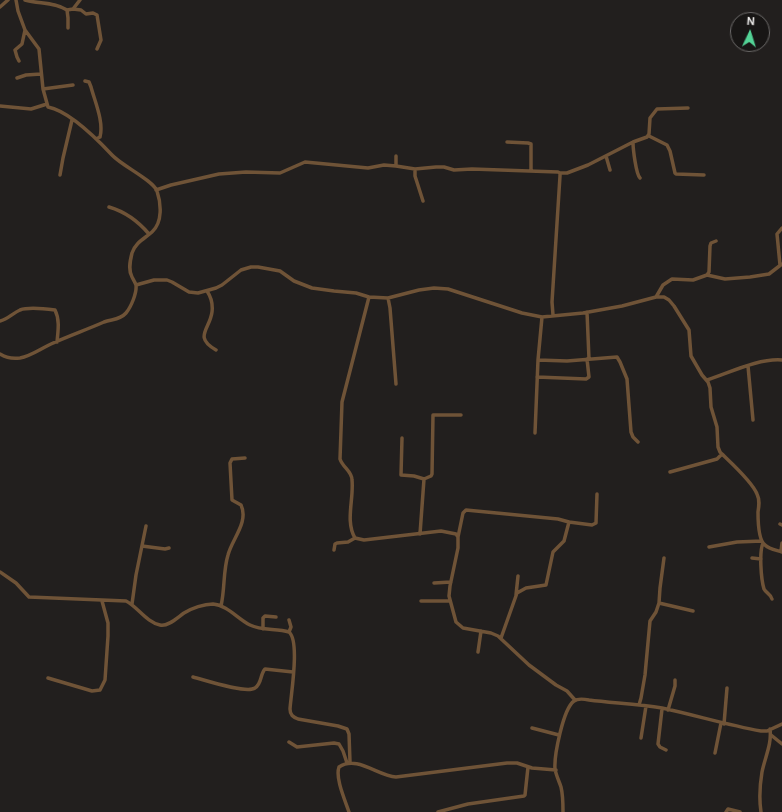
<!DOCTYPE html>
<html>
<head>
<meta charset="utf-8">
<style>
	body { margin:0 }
	#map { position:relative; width:782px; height:812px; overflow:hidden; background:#221f1e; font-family:"DM Sans",sans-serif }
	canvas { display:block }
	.north { position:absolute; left:730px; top:12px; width:40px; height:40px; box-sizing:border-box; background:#181615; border:1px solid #6d6b6a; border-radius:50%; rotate:4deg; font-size:11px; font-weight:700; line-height:16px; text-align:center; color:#ecebea }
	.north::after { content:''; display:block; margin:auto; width:14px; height:18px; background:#53d396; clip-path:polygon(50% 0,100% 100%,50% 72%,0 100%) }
</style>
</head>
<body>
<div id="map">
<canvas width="782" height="812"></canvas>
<div class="north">N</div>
</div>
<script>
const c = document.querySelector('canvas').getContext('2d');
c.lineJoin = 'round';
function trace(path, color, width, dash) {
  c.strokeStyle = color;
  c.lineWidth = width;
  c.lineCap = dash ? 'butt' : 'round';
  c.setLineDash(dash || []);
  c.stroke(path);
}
trace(new Path2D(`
	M 25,0 C 39,4 55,2 67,10 L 73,9 L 80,0
	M 0,7 L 8,0
	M 73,9 L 81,10 L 86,14 L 93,13 L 97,15 L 101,40 L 97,49
	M 67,10 L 68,18 L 68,28
	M 19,61 L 17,57 L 15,50 L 22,44 L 25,30
	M 17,78 L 26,75 L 41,74
	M 85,81 L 89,82 L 91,87 C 95,102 104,122 100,137 L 96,139
	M 43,89 L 73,85
	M 0,106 L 31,109 L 47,104
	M 649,136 L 667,145 L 670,151 L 675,173 L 676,174 L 704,175
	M 507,142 L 528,143 L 531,144 L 531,170
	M 633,142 C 633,149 636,174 640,178
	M 606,156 L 610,170
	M 396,166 L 396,156
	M 415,169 L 415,176 L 423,201
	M 560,173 L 567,173 L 588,165 L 633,142 L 647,137 L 649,134 L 650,118 L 657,109 L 688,108
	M 60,175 L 63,158 L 72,120
	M 156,190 L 171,185 L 219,174 L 246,172 L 280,173 L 305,162 L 368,168 L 384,165 L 396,166 L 415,169 L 436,167 L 444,167 L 454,170 L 472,169 L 558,172 L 560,173 L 560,176 L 552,302 L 553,315
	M 109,207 C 126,212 138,221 149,234
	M 780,265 L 777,234 L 782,228
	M 707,275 L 709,272 L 710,246 L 711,243 L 716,241
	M 136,285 L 154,280 L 167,280 L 172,282 L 189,292 L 198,293 L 216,288 L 222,285 L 241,270 L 251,267 L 258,267 L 280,271 L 294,281 L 312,288 L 334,291 L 356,293 L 369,297 L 388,298 L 419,290 L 434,288 L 448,289 L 522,313 L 542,317 L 583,313 L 622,306 L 656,297 L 664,297 L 669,300 L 674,306 L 689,330 L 691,356 L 702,375 L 708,382 L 710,388 L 711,407 L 717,427 L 718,447 L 720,452 C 730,462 752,481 757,494 C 760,500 759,506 758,512 C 758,521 758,540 765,545 C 769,549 776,550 782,552
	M 207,291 C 211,297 213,304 212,312 C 210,329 193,337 216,350
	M 369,297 L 342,402 L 340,459 C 343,468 352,471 352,480 C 354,499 345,521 355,538 L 364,540 L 441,531 L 456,534 L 458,537 L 458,548 L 450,586 L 449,596 L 456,622 L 463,628 L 491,633 L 498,636 L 529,665 L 556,685 L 567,691 L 575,700
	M 656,297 L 663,285 L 672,279 L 693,280 L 707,275 L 725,279 L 750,277 L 769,274 L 782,264
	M 388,298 L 390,308 L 396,384
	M 587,312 L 589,359
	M 0,321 C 8,319 13,313 20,310 C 28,307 47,309 55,310 C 60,320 58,331 57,342
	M 0,354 C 6,358 12,359 20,358 C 31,356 40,349 51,344 C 68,336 86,330 104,322 C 112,319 120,320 126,313 C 131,307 137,293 136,285 C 135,282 133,279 132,277 C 128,270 130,261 132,253 C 136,242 144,239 152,232 C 163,222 161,203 157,191 C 153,180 122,166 112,155 C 97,139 69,111 48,107 L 43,89 L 39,49 L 25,30 L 18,11 L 16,0
	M 538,360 L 567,361 L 617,357 L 620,362 L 627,379 L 631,432 L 633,437 L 638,442
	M 748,366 L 753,420
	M 537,377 L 586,379 L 589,377 L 587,359
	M 707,380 C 729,373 759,358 782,360
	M 535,433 L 538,360 L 542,317
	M 402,438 L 401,475 L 414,476 L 424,479 L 420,534
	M 670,472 L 717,459 L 722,454
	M 424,479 L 431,476 L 432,474 L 433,415 L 461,415
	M 780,524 L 782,525
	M 458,537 L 463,513 L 466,510 L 558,519 L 569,522
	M 763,543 C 759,552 761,579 764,589 C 766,593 771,594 772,599
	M 142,546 L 165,549 L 169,548
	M 709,547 L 737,542 L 762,541
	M 334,550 L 335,544 L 337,543 L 348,542 L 355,538
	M 781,551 L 782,543
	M 752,558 L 761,559
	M 0,572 L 16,583 L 29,597 L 126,601 C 138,607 146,622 160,625 C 168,627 178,617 184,613 C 192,608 204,604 213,604 C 227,605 238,619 250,625 C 262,631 277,628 289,632 C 300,641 291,694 290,709 C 290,715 293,717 298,719 L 338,726 L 347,729 L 349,734 L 350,762
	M 434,583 L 451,582
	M 516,595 L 518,576
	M 421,601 L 450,601
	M 659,603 L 693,611
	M 132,604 L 136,575 L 146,526
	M 221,606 C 225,589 223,571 228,555 C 232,539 249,522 241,505 L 232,500 L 230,463 L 232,459 L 245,458
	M 263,629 L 263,618 L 265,616 L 276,617
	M 289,632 L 291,627 L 289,620
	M 501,638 L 517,593 L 526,588 L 546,585 L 553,552 L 564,541 L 569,522 L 592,525 L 596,523 L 597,494
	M 478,652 L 481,631
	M 193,677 C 205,680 246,694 255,688 C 262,684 260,674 265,669 L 293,672
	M 48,678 L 92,691 L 100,690 L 105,680 L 108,636 L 108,623 L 102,601
	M 639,705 L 641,698 L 645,675 L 650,621 L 656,612 L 659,603 L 660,588 L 664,558
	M 662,709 L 658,744 L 660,747 L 666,750
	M 668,710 L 675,686 L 675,680
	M 724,724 L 727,688
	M 532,728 L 559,735
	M 771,735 L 782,744
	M 641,738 L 646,706
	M 289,742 L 297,747 L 334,743 L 339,744 L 343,751 L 347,763
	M 715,753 L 721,723
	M 349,812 C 345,800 335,778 339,767 C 357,755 378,776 396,777 L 507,763 L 517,763 L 532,768 L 556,770
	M 438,812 L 468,804 L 524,796 L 525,795 L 528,767
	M 563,812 C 563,804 563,795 561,787 C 559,781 556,775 555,769 C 554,756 563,709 574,701 C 578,698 584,699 589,700 C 613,703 638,704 662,708 C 695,715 727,725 761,731 L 767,731 L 782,724
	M 726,812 L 728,809 L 740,812
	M 761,812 C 759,799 760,784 762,772 C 765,757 772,744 770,729`), '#6f5337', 3.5);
</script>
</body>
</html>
